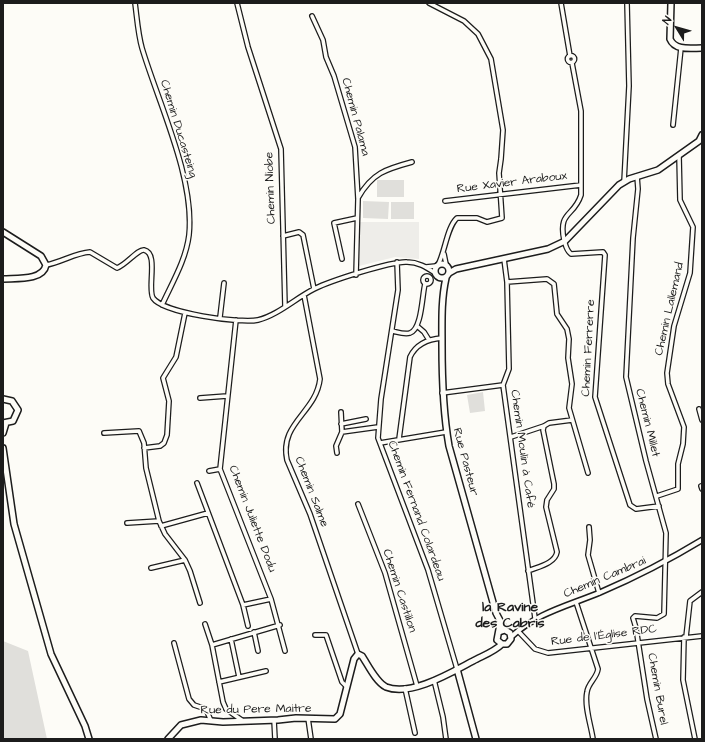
<!DOCTYPE html>
<html>
<head>
<meta charset="utf-8">
<style>
	body { margin:0 }
	#map { position:relative; width:705px; height:742px; overflow:hidden; background:#fdfcf7; font-family:"Architects Daughter",sans-serif }
	canvas { display:block }
	.frame { position:absolute; inset:0; border:4px solid #1c1c1c; pointer-events:none }
	.north { position:absolute; left:657px; top:8px; width:40px; height:40px; -webkit-text-stroke:3px #fdfcf7; paint-order:stroke; rotate:307deg; font-size:11px; font-weight:700; line-height:16px; text-align:center; color:#1c1c1c }
	.north::after { content:''; display:block; margin:auto; width:14px; height:18px; background:#1c1c1c; clip-path:polygon(50% 0,100% 100%,50% 72%,0 100%) }
</style>
</head>
<body>
<div id="map">
<canvas width="705" height="742"></canvas>
<div class="frame"></div>
<div class="north">N</div>
</div>
<script>
const c = document.querySelector('canvas').getContext('2d');
c.lineJoin = 'round';
function paint(path, color) {
  c.fillStyle = color;
  c.fill(path, 'evenodd');
}
function trace(path, color, width, dash) {
  c.strokeStyle = color;
  c.lineWidth = width;
  c.lineCap = dash ? 'butt' : 'round';
  c.setLineDash(dash || []);
  c.stroke(path);
}
function label(font, color, halo, rows, align = 'center') {
  c.font = font + ' "Architects Daughter",sans-serif';
  c.lineWidth = 3;
  c.setLineDash([]);
  c.textBaseline = 'middle';
  c.strokeStyle = halo;
  c.fillStyle = color;
  for (const [text, x, y, turn = 0] of rows) {
    c.save();
    c.translate(x, y);
    c.rotate((+turn || 0) * Math.PI / 180);
    c.textAlign = isNaN(turn) ? turn : align;
    if (halo) c.strokeText(text, 0, 0);
    c.fillText(text, 0, 0);
    c.restore();
  }
}
paint(new Path2D(`
	M 360,222 L 419,222 L 419,259 L 395,257 L 359,266 Z`), '#eeede9');
paint(new Path2D(`
	M 377,180 L 404,180 L 404,197 L 377,197 Z
	M 363,201 L 389,202 L 388,219 L 363,218 Z
	M 391,202 L 414,202 L 414,219 L 391,219 Z
	M 483,392 L 485,411 L 470,413 L 467,395 Z
	M 3,641 L 28,651 L 47,739 L 3,739 Z`), '#e0dfdb');
const minor = new Path2D(`
	M 135,3 C 137,18 138,34 142,48 C 158,102 195,178 189,235 C 186,260 172,283 162,305
	M 237,3 L 248,47 L 281,149 L 285,306
	M 429,3 L 464,21 L 478,34 L 491,59 L 503,130 L 501,159 L 499,173 L 502,218 L 487,222 L 477,218 L 457,218 C 447,227 445,252 438,265
	M 561,3 L 570,56
	M 312,16 L 323,40 L 326,57 L 334,76 L 355,147 L 358,199 L 356,275
	M567.5 59a3.5 3.5 0 1 1 7 0a3.5 3.5 0 1 1-7 0Z
	M 572,63 L 581,111 L 581,195 C 574,217 558,211 564,240 C 566,246 566,250 571,254 L 603,252 L 605,255 L 595,397 L 630,505 L 636,509 L 659,506
	M 673,125 L 681,48
	M 637,176 L 638,189 L 633,238 L 626,377 L 646,461 L 666,533 L 664,614 L 657,618 L 635,616 L 633,618 L 636,628 L 647,699 L 656,739
	M 624,182 L 629,86 L 627,3
	M 358,198 C 372,173 386,169 412,162
	M 445,201 L 581,185
	M 283,236 L 299,232 L 303,235 L 314,289
	M 444,254 L 446,264
	M 342,259 L 334,223 L 357,218
	M 504,259 L 507,282 L 509,369 L 503,385 L 535,618
	M 397,262 L 398,290 L 381,399 L 378,438 L 428,570 L 457,669
	M 46,265 C 62,262 75,253 90,252 L 117,268 C 126,265 138,249 144,250 C 159,253 147,288 153,298 C 163,313 241,324 258,320 C 278,315 296,298 314,289 C 330,281 391,261 407,262 C 418,262 426,267 435,273
	M 426,267 L 436,266
	M423 280a4 4 0 1 1 8 0a4 4 0 1 1-8 0Z
	M 507,282 L 547,279 L 554,284 L 557,314 L 567,329 L 569,339 L 568,358 L 572,384 L 569,408 L 588,473
	M 304,295 L 320,379 C 316,413 279,423 287,460 L 310,514 L 358,654
	M 220,317 L 224,283
	M 236,320 L 220,469 L 271,599 L 285,651
	M 417,326 L 424,332 L 429,340
	M 392,331 C 397,332 405,335 410,333 C 422,329 422,295 425,284
	M 442,393 L 503,385
	M 200,398 L 227,396
	M 699,409 L 702,420
	M 341,424 L 366,419
	M 342,432 L 378,427
	M 104,433 L 139,431 L 144,443 L 146,468 L 159,521 L 165,534 L 185,560 L 190,571 L 200,603
	M 511,437 L 544,426 L 549,423 L 572,420
	M 399,439 L 410,357 C 416,344 429,339 442,338
	M 380,443 L 446,432
	M 144,448 L 160,446 L 164,443 L 167,435 L 169,401 L 163,378 L 176,357 L 185,313
	M 337,453 L 336,446 L 342,432 L 341,412
	M 209,471 L 220,469
	M 197,483 L 243,605 L 248,626
	M 701,486 L 702,489
	M 657,496 L 678,489 L 678,464 L 683,444 L 684,427 L 668,384 L 667,373 L 674,326 L 690,273 L 693,227 L 680,200 L 679,156
	M 358,504 L 385,573 L 417,686
	M 127,523 L 159,521
	M 161,526 L 208,513
	M 589,527 L 590,540 L 588,555 L 599,593
	M 151,568 L 185,560
	M 528,571 C 537,567 555,564 557,552 L 546,507 L 547,500 L 554,489 L 554,484 L 543,430 L 544,426
	M 576,602 L 598,669 C 597,678 588,683 587,692 C 584,706 591,725 593,739
	M 243,605 L 271,599
	M 205,624 L 212,645 L 223,702 L 226,709 L 243,721
	M 518,631 L 535,649 L 548,653 L 702,636
	M 254,632 L 258,651
	M 315,635 L 326,635 L 342,682 L 347,687
	M 684,637 L 683,680 L 695,739
	M 686,637 L 690,601 L 702,592
	M 231,639 L 239,677
	M 174,643 L 189,699 L 194,705 L 206,709 L 211,721
	M 212,645 L 280,625
	M 434,680 L 443,717 L 446,739
	M 219,682 L 266,671
	M 405,688 L 415,733
	M 308,718 L 311,739
	M 274,720 L 275,739`);
const tertiary = new Path2D(`
	M 511,637 C 538,612 568,606 601,592 C 636,577 669,560 702,540`);
const secondary = new Path2D(`
	M 671,3 L 670,39 C 675,51 691,48 702,48
	M 3,232 L 41,256 L 46,265 C 43,281 16,278 3,279
	M435 271a7 7 0 1 1 14 0a7 7 0 1 1-14 0Z
	M 449,273 L 456,269 L 548,249 L 565,241 L 619,185 L 629,179 L 658,170 L 699,141 L 702,135
	M 446,278 C 441,300 442,323 442,345 C 442,380 443,412 449,446 L 496,613 L 505,630
	M 3,399 L 12,401 L 18,410 L 13,421 L 3,423
	M 3,433 L 6,423
	M 3,448 L 14,524 L 51,654 L 85,726 L 89,739
	M 499,632 L 505,630 L 510,633 L 511,639 L 507,644 L 502,644 L 497,640 L 500,624
	M 457,669 L 476,739
	M 168,739 L 181,725 L 201,720 L 223,722 L 278,720 L 296,718 L 335,719 L 340,714 L 354,659 L 358,654 L 362,656 C 368,665 376,682 386,687 C 411,697 452,672 473,661 C 482,656 494,652 502,644`);
trace(minor, '#1c1c1c', 6);
trace(tertiary, '#1c1c1c', 7);
trace(secondary, '#1c1c1c', 8);
trace(minor, '#fdfcf7', 3.5);
trace(tertiary, '#fdfcf7', 4);
trace(secondary, '#fdfcf7', 5);
label('12px', '#1c1c1c', '#fdfcf7', [
	["Chemin Palama",355,117,75],
	["Chemin Ducasteing",178,129,73],
	["Rue Xavier Araboux",512,183,-7],
	["Chemin Niobe",271,188,-92],
	["Chemin Lallemand",670,309,-77],
	["Chemin Ferrerre",589,348,-87],
	["Chemin Millet",647,423,76],
	["Chemin Moulin à Café",522,449,82],
	["Rue Pasteur",465,462,75],
	["Chemin Salme",311,492,69],
	["Chemin Fernand Colardeau",416,511,70],
	["Chemin Juliette Dodu",252,519,69],
	["Chemin Cambrai",605,578,-23],
	["Chemin Castillon",399,591,72],
	["Rue de l'Église RDC",604,636,-7],
	["Chemin Burel",657,689,80],
	["Rue du Pere Maitre",256,710,-1]
]);
label('bold 14px', '#1c1c1c', '#fdfcf7', [
	["la Ravine",510,608],
	["des Cabris",510,624]
]);
</script>
</body>
</html>
